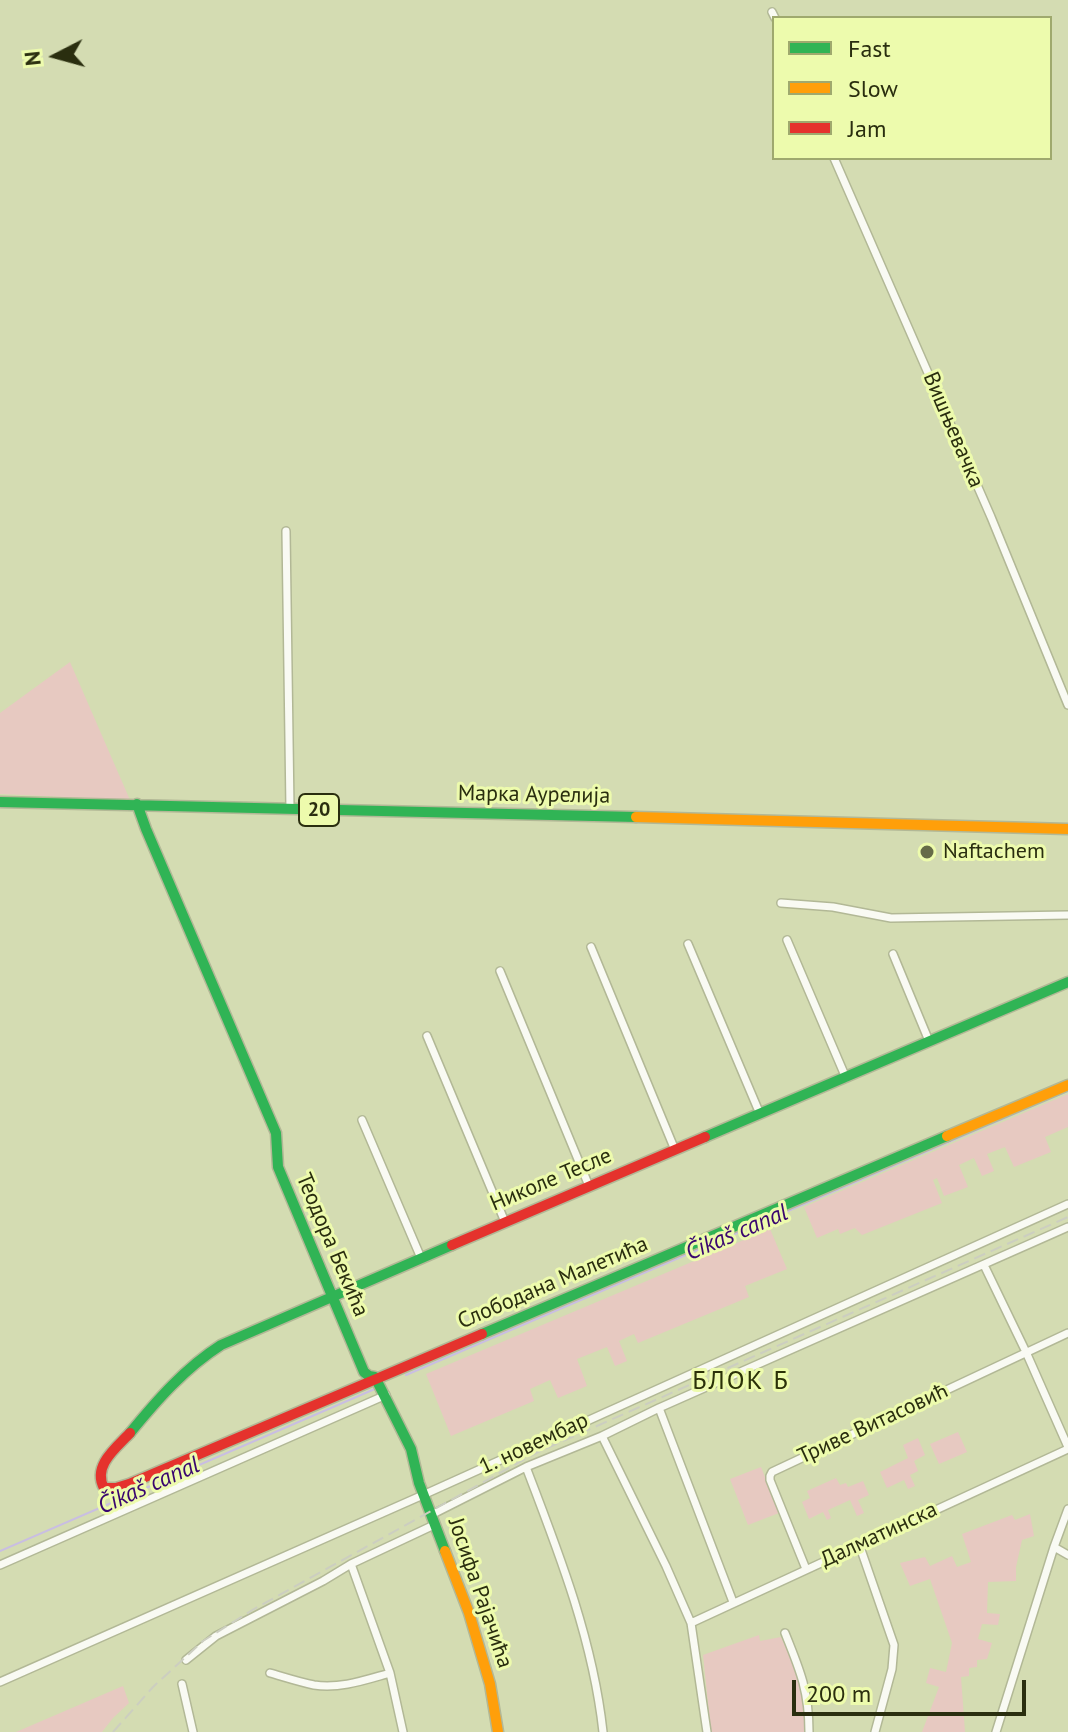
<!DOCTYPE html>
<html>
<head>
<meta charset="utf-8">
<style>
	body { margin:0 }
	#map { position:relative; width:1068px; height:1732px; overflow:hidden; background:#d4dcb2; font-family:"PT Sans",sans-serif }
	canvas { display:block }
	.legend { position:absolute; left:772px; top:16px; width:280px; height:144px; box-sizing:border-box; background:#edfbad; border:2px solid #9fa96e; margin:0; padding:10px 14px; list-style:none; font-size:24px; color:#2a2e0f }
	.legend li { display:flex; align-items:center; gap:16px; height:40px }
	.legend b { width:40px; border:2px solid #9fa96e }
	.north { position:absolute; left:16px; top:16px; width:80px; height:80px; -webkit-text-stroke:6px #edfbad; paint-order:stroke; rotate:264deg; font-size:22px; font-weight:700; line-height:32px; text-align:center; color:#2a2e0f }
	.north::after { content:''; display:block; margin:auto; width:28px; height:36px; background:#2a2e0f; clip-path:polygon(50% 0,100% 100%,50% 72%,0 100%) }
	.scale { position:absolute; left:792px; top:1680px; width:234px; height:36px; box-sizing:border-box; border:4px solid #2a2e0f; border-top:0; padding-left:10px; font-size:24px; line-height:28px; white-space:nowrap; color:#2a2e0f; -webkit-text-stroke:6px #edfbad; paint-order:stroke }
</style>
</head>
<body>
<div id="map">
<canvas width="1068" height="1732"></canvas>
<ul class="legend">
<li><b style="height:10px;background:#30b455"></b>Fast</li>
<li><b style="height:10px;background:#ff9f0a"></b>Slow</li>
<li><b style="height:10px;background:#e5322d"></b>Jam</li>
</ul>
<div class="north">N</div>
<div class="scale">200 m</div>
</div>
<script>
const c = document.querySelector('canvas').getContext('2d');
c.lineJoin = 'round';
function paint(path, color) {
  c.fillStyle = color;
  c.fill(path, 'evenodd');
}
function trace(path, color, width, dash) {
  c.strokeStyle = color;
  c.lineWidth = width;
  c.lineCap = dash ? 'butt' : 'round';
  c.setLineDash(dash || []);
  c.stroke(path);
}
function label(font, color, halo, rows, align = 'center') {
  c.font = font + ' "PT Sans",sans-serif';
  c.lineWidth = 6;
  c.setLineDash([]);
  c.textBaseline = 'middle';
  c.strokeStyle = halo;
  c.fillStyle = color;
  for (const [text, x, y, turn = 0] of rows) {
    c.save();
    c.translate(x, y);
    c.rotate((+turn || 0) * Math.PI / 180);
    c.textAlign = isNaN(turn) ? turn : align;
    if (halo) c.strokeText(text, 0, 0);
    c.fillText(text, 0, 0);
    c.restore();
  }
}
paint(new Path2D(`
	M 70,662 L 130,800 L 0,794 L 0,713 Z
	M 1068,1094 L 1068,1127 L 1045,1137 L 1051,1152 L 1014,1167 L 1005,1147 L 987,1154 L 994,1171 L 982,1176 L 974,1158 L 959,1165 L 968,1187 L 944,1196 L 937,1178 L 933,1180 L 942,1203 L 862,1235 L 855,1228 L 840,1234 L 838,1229 L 817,1238 L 804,1207 Z
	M 770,1229 L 787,1269 L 745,1286 L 749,1297 L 638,1343 L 634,1334 L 619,1341 L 627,1361 L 615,1366 L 607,1347 L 577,1359 L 587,1386 L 558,1398 L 550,1380 L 530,1389 L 534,1401 L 451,1436 L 426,1374 Z
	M 958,1432 L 967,1452 L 939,1464 L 930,1444 Z
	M 918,1438 L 925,1455 L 914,1461 L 918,1471 L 910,1475 L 915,1486 L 908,1489 L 904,1480 L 887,1488 L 880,1472 L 908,1458 L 903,1445 Z
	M 761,1467 L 779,1513 L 748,1525 L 730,1479 Z
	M 836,1478 L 840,1485 L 846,1483 L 848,1487 L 863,1481 L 869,1495 L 858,1500 L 864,1513 L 857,1516 L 850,1500 L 828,1510 L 831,1518 L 827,1520 L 823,1512 L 809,1519 L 802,1502 L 810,1498 L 807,1491 Z
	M 1030,1514 L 1034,1536 L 1022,1540 L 1016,1567 L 1016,1581 L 988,1582 L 987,1613 L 1000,1614 L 998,1625 L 982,1624 L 978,1639 L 992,1643 L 987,1659 L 977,1660 L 977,1667 L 969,1668 L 969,1676 L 961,1677 L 965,1732 L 922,1732 L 939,1687 L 926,1683 L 930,1668 L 946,1672 L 952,1643 L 930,1579 L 910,1586 L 900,1563 L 925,1557 L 930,1566 L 952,1556 L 957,1567 L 971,1562 L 962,1534 L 1012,1515 L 1015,1520 Z
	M 759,1635 L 760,1641 L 781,1637 C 797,1672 805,1693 806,1732 L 711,1732 L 703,1655 Z
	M 123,1686 L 129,1703 L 113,1718 L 102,1732 L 16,1732 Z`), '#e7c9c1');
trace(new Path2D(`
	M 406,1375 L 1068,1091
	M 0,1551 L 377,1388`), '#c9bee2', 2);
const street = new Path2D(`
	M 772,12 L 775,18
	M 834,158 L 991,517 L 1068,705
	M 286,531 L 290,809
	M 781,903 L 833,907 L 891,918 L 1068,915
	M 787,940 L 846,1078
	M 688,944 L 760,1114
	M 591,947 L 675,1150
	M 893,954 L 929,1041
	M 500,971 L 589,1186
	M 427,1036 L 505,1222
	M 362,1120 L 421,1258
	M 984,1265 L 1026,1352 L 1068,1447
	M 659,1408 L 733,1602
	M 602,1436 L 666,1566 L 691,1623 L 707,1732
	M 526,1467 C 559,1553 593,1640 603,1732
	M 431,1515 L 526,1467 L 602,1436 L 659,1408 L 1068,1227
	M 859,1544 L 894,1645 L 892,1669 L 875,1732
	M 1054,1547 L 1068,1555
	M 351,1564 L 390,1673 L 403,1732
	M 0,1565 L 386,1395
	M 806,1569 L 770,1480 L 770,1476 L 772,1472 L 1068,1333
	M 691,1623 L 1068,1449
	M 785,1633 C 800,1670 809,1691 809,1732
	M 186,1660 L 216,1636 L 323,1581 L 351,1564 L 434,1525
	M 270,1673 C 284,1677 299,1682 314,1685 C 340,1689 365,1680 390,1673
	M 0,1682 L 423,1495 L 1068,1204
	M 182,1684 L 193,1732
	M 996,1732 L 1054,1547 L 1068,1509`);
const fast = new Path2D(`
	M 0,802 L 636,817
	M 137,804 L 146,829 L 276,1133 L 278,1167 L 364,1372 L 369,1376 L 375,1377 L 411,1449 L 419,1483 L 445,1551
	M 705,1137 L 1068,982
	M 482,1334 L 947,1136
	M 130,1433 C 157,1400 185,1368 221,1345 L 452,1245`);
const slow = new Path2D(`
	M 636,817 L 1068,829
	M 947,1136 L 1068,1085
	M 445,1551 L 469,1613 L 490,1684 L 498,1732`);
const jam = new Path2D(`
	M 452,1245 L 705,1137
	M 130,1433 C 116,1448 92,1466 104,1488 L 116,1488 L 129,1484 L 482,1334`);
trace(street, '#b2b896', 10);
trace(fast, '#b2b896', 13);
trace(slow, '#b2b896', 13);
trace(jam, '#b2b896', 13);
trace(street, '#f9faf3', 7);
trace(fast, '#30b455', 10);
trace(slow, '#ff9f0a', 10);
trace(jam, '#e5322d', 10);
trace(new Path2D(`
	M 113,1732 L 153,1687 L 203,1641 L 254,1609 L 536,1453 L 1068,1217`), '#cccec0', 2, [12, 6]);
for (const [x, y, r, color] of [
	[927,852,8,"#666b48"]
]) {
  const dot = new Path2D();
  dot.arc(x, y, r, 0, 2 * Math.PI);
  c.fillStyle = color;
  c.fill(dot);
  trace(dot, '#edfbad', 3);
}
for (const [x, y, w] of [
	[319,810,40]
]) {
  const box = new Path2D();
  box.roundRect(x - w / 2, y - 16, w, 32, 6);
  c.fillStyle = '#edfbad';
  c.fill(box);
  trace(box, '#2a2e0f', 2);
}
label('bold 20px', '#2a2e0f', null, [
	["20",319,810]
]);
label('22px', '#2a2e0f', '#edfbad', [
	["Вишњевачка",953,430,67],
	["Марка Аурелија",534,795,1],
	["Николе Тесле",551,1180,-23],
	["Теодора Бекића",332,1245,67],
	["Слободана Малетића",553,1283,-23],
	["Триве Витасовић",873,1424,-25],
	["1. новембар",534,1444,-25],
	["Далматинска",879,1535,-25],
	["Јосифа Рајачића",480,1593,71]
]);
label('22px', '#2a2e0f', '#edfbad', [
	["Naftachem",943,852]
], 'left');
label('italic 24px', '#39066f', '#edfbad', [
	["Čikaš canal",737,1233,-23],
	["Čikaš canal",149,1486,-24]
]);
c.letterSpacing = '2px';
label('26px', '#2b3108', '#edfbad', [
	["БЛОК Б",741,1382]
]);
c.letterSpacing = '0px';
</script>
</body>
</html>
